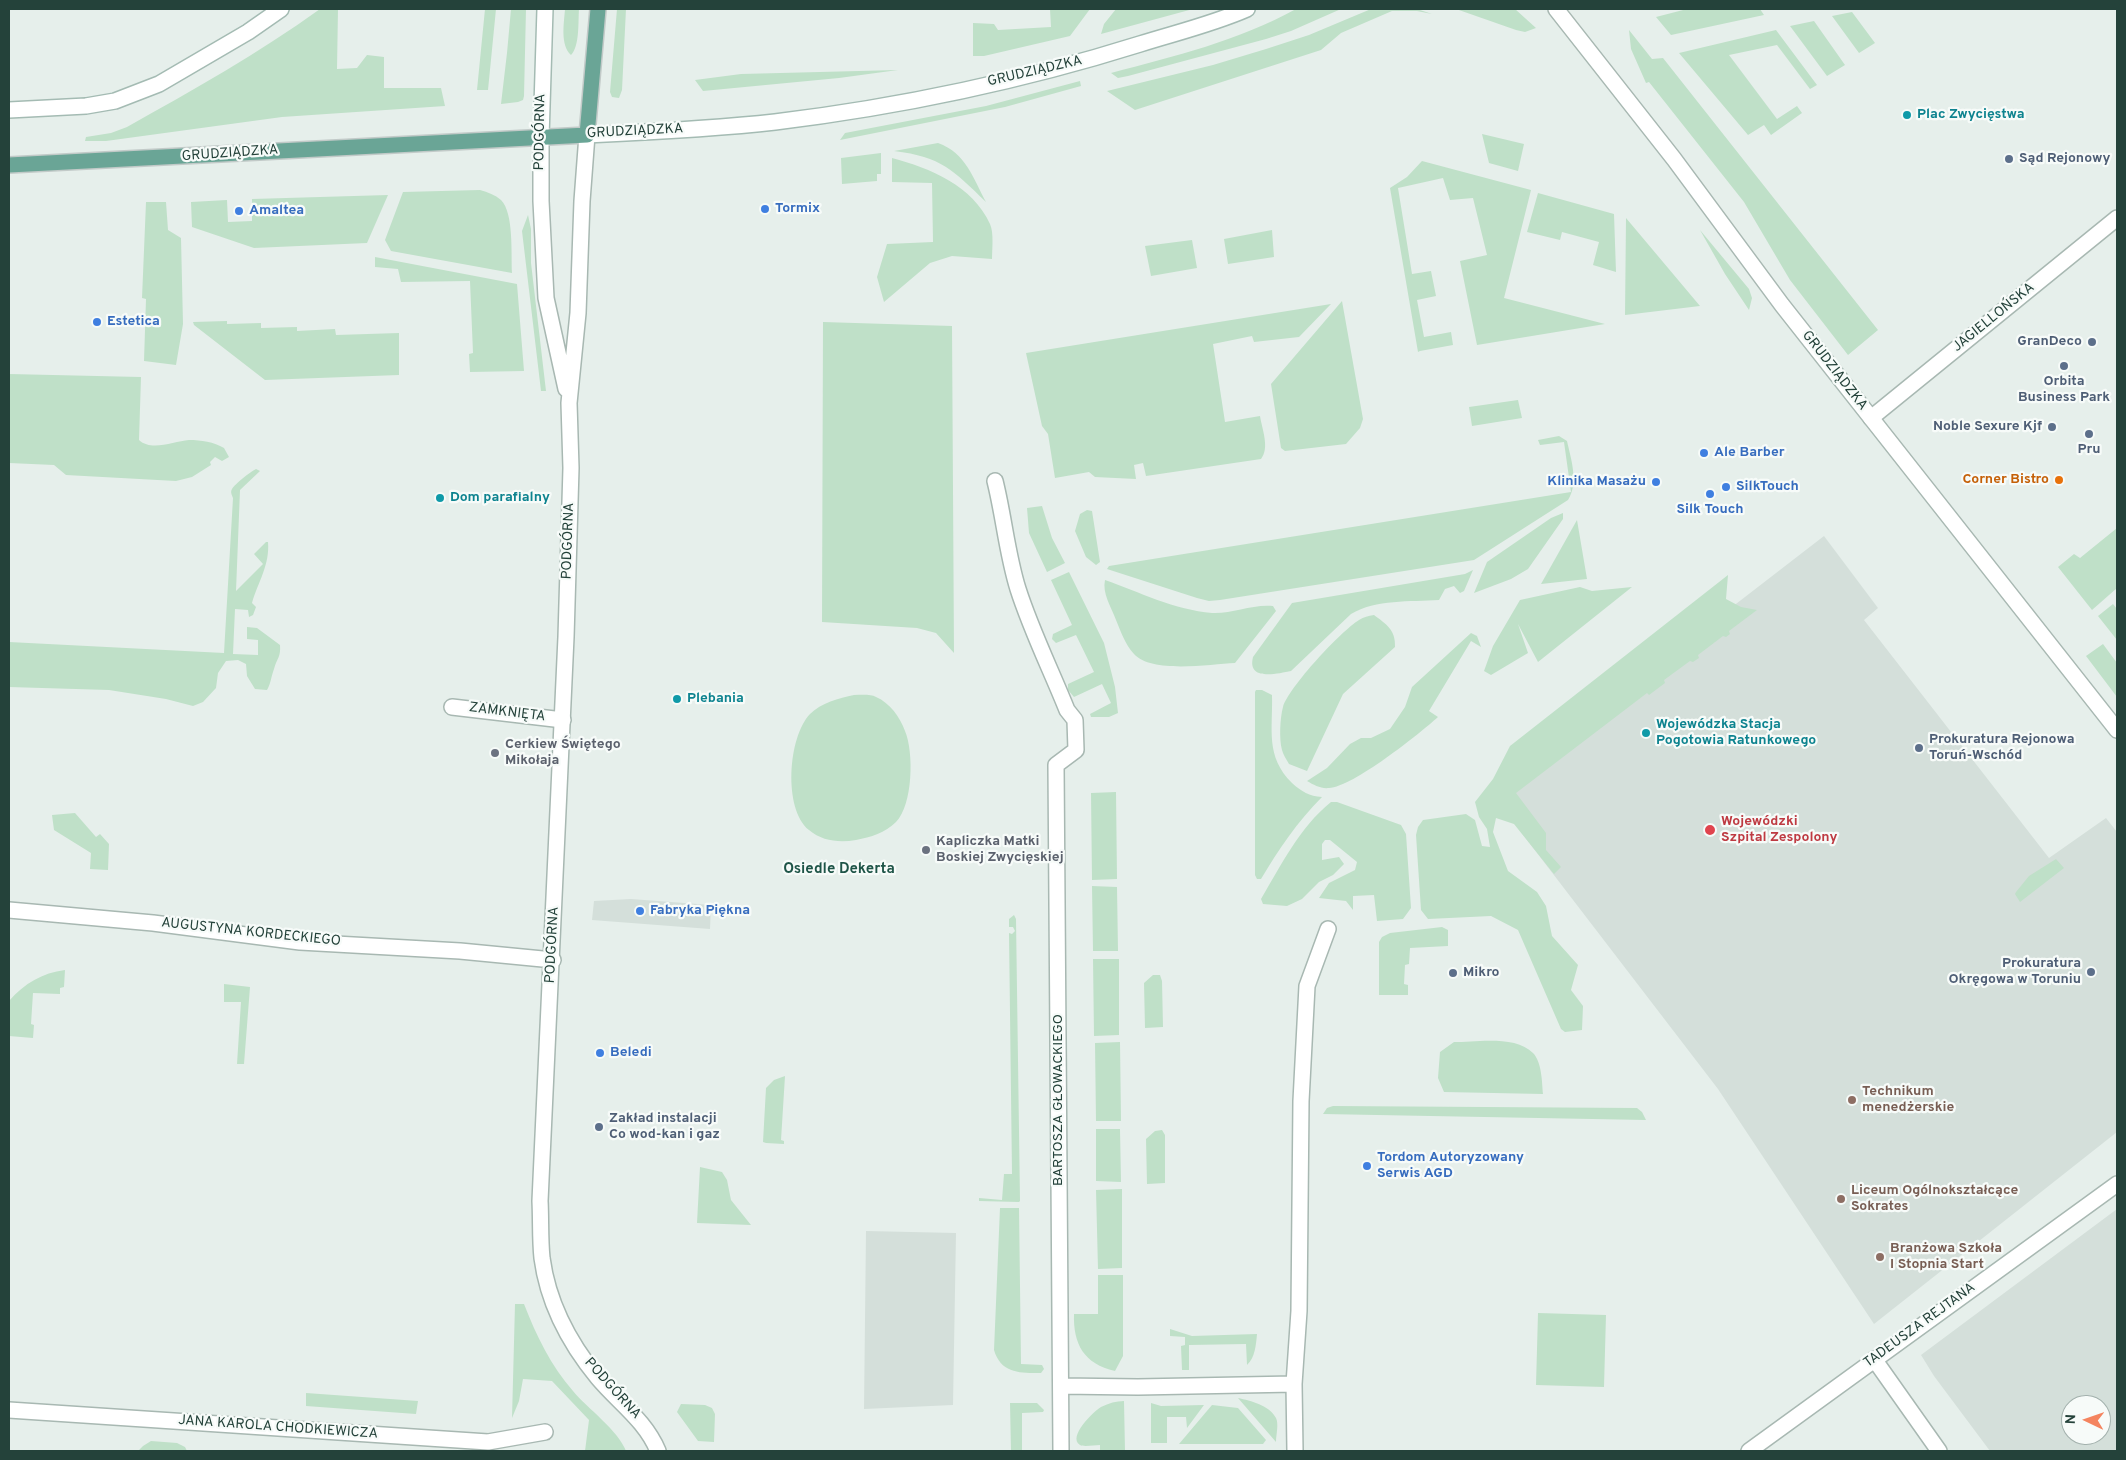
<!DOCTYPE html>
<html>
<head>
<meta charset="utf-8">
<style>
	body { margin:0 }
	#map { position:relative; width:2126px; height:1460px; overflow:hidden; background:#e6efeb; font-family:Overpass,sans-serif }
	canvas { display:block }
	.frame { position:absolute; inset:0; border:10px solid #24423a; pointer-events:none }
	.north { position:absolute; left:2061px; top:1395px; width:50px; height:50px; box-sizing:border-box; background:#f7fbf9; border:1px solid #a3b1ad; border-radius:50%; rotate:273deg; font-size:14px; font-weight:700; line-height:20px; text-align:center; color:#24423a }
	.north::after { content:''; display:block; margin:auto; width:18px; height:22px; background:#f4845f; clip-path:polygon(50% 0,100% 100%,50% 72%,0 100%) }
</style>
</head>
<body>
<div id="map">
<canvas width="2126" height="1460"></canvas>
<div class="frame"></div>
<div class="north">N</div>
</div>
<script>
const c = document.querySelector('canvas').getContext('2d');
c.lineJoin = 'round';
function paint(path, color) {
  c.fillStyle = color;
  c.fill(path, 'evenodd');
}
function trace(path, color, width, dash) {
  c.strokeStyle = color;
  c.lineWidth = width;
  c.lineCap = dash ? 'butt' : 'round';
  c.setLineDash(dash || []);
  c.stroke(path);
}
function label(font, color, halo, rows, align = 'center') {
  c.font = font + ' Overpass,sans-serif';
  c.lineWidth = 4.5;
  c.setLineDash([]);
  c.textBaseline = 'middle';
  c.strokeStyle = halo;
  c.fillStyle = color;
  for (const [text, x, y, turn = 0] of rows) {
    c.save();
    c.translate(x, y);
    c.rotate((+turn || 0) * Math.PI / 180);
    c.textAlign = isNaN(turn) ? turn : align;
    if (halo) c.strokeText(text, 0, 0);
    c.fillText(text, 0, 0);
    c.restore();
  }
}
paint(new Path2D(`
	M 1824,536 L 1878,608 L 1864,620 L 2049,858 L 2106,818 L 2117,832 L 2117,1132 L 1874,1324 L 1718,1089 L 1491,793 Z
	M 631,899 L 711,905 L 710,929 L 592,920 L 594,901 Z
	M 2117,1209 L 2117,1451 L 1990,1451 L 1934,1376 L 1921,1355 ZM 2071,1405 L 2101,1405 L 2101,1435 L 2071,1435 Z
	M 866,1231 L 956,1233 L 953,1405 L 864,1409 Z`), '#d4dfda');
paint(new Path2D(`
	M 320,9 L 338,9 L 337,69 L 357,68 L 367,55 L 384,57 L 384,88 L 441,88 L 445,106 L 282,117 L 106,141 L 85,141 L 86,137 L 111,133 L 127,127 C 193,90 259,53 320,9 Z
	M 485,9 L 496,9 L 488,90 L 477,90 Z
	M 511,9 L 526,9 L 524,96 L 523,100 L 518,102 L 501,104 L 507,53 Z
	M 565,9 L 579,9 C 578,21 580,46 571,55 C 560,45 564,23 565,9 Z
	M 617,9 L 626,9 L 622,90 L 619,98 L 612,97 L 610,92 Z
	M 1050,9 L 1090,9 L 1070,36 L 984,56 L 973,56 L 973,23 L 994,24 L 998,30 L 1051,27 Z
	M 1116,9 L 1193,9 L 1101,34 L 1104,24 Z
	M 1296,9 L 1341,9 L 1291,31 L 1266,39 L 1128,76 L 1118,78 L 1111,73 C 1175,56 1238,41 1296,9 Z
	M 1371,9 L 1417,9 L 1432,14 L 1417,11 L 1392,11 L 1341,33 L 1321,50 L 1135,110 L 1107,91 L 1213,65 L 1266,49 L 1309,35 Z
	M 1456,9 L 1515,9 L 1536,28 L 1525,32 L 1516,30 Z
	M 1687,9 L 1760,9 L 1764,15 L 1671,35 L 1656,17 Z
	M 1852,12 L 1875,43 L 1859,53 L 1832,16 Z
	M 1814,21 L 1845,65 L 1827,76 L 1790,26 Z
	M 1629,30 L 1652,59 L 1663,58 L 1878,330 L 1848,355 L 1790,280 L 1744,202 L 1649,82 L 1646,83 L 1631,49 Z
	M 1776,30 L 1817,85 L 1810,89 L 1777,45 L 1729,55 L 1777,119 L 1797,106 L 1802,113 L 1771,135 L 1764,125 L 1748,135 L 1679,53 Z
	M 898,70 L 839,78 L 703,91 L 695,80 L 741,74 Z
	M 1080,81 L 1081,86 L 1005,107 L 840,140 L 845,133 L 986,106 Z
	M 1482,134 L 1524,144 L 1518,171 L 1489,163 Z
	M 938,143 C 966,153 973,178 986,202 C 953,170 942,157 894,151 Z
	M 881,153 L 881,174 L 877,174 L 877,181 L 842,184 L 841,158 Z
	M 892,158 C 930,168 973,186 990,224 C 994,233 992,249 992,259 L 952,256 L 930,263 L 884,302 L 877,277 L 887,244 L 933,242 L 932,183 L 892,182 Z
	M 1422,161 L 1531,190 L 1504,298 L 1605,324 L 1477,345 L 1460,261 L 1487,255 L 1473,198 L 1450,200 L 1443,178 L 1398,188 L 1412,274 L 1431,271 L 1436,296 L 1417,300 L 1424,337 L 1451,332 L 1453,345 L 1420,351 L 1418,352 L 1390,188 L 1407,177 Z
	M 480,190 C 488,192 495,195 501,200 C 514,213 511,254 512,273 L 391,251 L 385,240 L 403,192 Z
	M 1538,193 L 1614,214 L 1616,272 L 1593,265 L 1599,242 L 1562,232 L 1560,240 L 1527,232 Z
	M 388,195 L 367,243 L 254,248 L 192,227 L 191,202 L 227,200 L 228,222 L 252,221 L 252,199 Z
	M 146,202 L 166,202 L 168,230 L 181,238 L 183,324 L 176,365 L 144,361 L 146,299 L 142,298 Z
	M 528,215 L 531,229 L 531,263 L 546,391 L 541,391 L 522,231 Z
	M 1626,218 L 1700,306 L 1625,315 Z
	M 1272,230 L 1274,257 L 1228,264 L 1224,239 Z
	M 1700,230 L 1749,289 L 1752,298 L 1749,310 L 1725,274 Z
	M 1192,240 L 1197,268 L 1151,276 L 1145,246 Z
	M 375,257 L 517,284 L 524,371 L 470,372 L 469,354 L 473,353 L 470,281 L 401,282 L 398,269 L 375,267 Z
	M 1342,301 L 1363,419 L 1360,428 L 1346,444 L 1285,451 L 1281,448 L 1271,384 Z
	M 1331,304 L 1299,337 L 1254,342 L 1252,336 L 1213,344 L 1225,422 L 1260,416 C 1262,429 1270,448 1261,459 L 1146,476 L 1143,463 L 1134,465 L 1136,479 L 1095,477 L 1089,472 L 1055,478 L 1048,434 L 1042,426 L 1026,353 Z
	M 227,321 L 227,324 L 261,323 L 261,328 L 297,327 L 297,331 L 335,329 L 336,335 L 399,333 L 399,375 L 265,380 L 194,325 L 193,322 Z
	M 823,322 L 952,326 L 954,653 L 936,633 L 917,628 L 822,622 Z
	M 9,374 L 141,377 L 139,440 C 152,452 174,441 189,440 C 201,440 214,442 224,448 L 229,457 L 222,461 L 215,457 L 210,462 L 211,465 L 192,477 L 176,481 L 66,475 L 54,465 L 9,463 Z
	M 1518,400 L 1522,418 L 1472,426 L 1469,407 Z
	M 1559,436 L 1567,441 C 1571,459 1579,483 1568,500 L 1474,560 L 1220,600 L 1209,601 L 1197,598 L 1107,569 L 1109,566 L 1571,492 L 1564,442 L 1540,445 L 1538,440 Z
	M 256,469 L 260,471 L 240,490 L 236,591 L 263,564 L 254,554 L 266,542 L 268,542 C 270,565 258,582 252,603 L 256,607 L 253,615 L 249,617 L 248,610 L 235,609 L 233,654 L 258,655 L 258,640 L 247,639 L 247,627 L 257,628 L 280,645 C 281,657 277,658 274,669 C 271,677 271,683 267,690 L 255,689 L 247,676 L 246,664 L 238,660 L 226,661 L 218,673 L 216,688 L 203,702 L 193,706 L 166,699 L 109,690 L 9,687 L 9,642 L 224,653 L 233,498 C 232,495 230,492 232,489 C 235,484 250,472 256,469 Z
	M 1042,506 L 1052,538 L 1065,563 L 1047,572 L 1029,533 L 1027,508 Z
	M 1087,510 L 1092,511 L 1100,562 L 1096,565 L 1086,557 L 1075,531 L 1080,514 Z
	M 1563,513 L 1563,519 L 1528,569 L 1511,579 L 1474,593 L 1487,562 L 1551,518 Z
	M 1577,520 L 1587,579 L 1541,584 Z
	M 2117,528 L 2117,588 L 2092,610 L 2058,567 L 2074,554 L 2080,558 Z
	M 1473,570 L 1464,591 L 1460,593 L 1454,586 L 1445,589 L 1439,600 C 1410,602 1376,599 1351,614 L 1291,671 C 1276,674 1247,681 1253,657 L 1292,603 L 1465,574 Z
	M 1069,572 L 1104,643 L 1115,687 L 1118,713 L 1109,717 L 1091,717 L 1090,714 L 1111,703 L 1102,684 L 1074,697 L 1068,690 L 1068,684 L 1094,672 L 1076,635 L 1056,643 L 1052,639 L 1053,634 L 1072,625 L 1051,580 Z
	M 1728,575 L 1726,599 L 1741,607 L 1757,610 L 1729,631 L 1730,634 L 1726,637 L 1723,636 L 1698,655 L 1699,658 L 1693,662 L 1690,661 L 1664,680 L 1665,683 L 1649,695 L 1647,693 L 1516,793 L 1546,833 L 1546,850 L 1561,867 L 1554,874 L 1514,824 L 1496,818 L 1493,832 L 1508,871 L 1537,892 L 1546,906 L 1552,936 L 1578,965 L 1571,990 L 1583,1006 L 1582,1030 L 1565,1032 L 1561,1029 L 1518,930 L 1491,916 L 1428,919 L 1421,910 L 1416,835 L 1418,827 L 1423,820 L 1466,814 L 1475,820 L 1482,846 L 1490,847 L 1487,829 L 1479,817 L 1475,802 L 1493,779 L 1510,746 Z
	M 1105,580 C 1139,592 1175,610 1212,613 C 1232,614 1252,604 1273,606 L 1276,611 L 1235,663 C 1210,664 1152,674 1134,654 C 1125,644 1121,632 1116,620 C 1111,607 1102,593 1105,580 Z
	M 1580,587 L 1592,591 L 1632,587 L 1538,662 L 1518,624 L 1528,653 L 1491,675 L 1484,671 L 1493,646 L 1520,600 Z
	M 2113,604 L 2117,609 L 2117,640 L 2098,616 Z
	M 1374,615 C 1386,624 1396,630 1395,647 L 1343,694 L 1307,771 L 1289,764 C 1286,759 1283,754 1282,750 C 1279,739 1280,718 1283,707 C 1289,687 1341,631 1359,620 C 1364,617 1368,616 1374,615 Z
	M 1471,633 L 1477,636 L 1481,647 L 1471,641 L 1429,711 L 1438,717 C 1419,734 1353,787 1329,788 C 1321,789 1314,785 1307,781 L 1327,768 L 1350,744 L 1361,738 L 1371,738 L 1390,729 L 1405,707 L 1412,687 Z
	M 2103,644 L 2117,663 L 2117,697 L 2086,656 Z
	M 1256,690 L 1262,690 L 1272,695 C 1273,730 1265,756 1292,783 C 1302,792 1309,796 1322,797 C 1297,822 1279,849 1261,879 L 1257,879 L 1255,875 L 1255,692 Z
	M 854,695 C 861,695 871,694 876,697 C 890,703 900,717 905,731 C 914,752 913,805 896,822 C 885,833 871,837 856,840 C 839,843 822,841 809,830 C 783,809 788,737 810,714 C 821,703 839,698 854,695 Z
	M 1116,792 L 1117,879 L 1092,880 L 1091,793 Z
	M 1331,802 L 1337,802 L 1401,825 L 1406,834 L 1411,908 L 1403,919 L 1377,921 L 1374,895 L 1353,896 L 1353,910 L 1346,901 L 1319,898 L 1329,883 L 1355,870 L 1357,862 L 1330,840 L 1325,840 L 1322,844 L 1322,860 L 1339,857 L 1344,864 L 1333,875 L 1319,882 L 1302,899 L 1287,906 L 1263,904 L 1261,899 C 1282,864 1299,828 1331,802 Z
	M 75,813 L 96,837 L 100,834 L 109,844 L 108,870 L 90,869 L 91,853 L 54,830 L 52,815 Z
	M 2056,859 L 2064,868 L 2020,902 L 2015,894 L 2016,892 L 2029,876 Z
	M 1092,886 L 1117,887 L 1118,951 L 1093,951 Z
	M 1014,915 L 1016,919 L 1020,1201 L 1019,1202 L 979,1201 L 979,1198 L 1002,1200 L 1004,1174 L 1012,1174 L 1009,933 L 1012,934 L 1015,931 L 1013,927 L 1009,927 L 1009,919 Z
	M 1442,927 L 1448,930 L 1448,946 L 1410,948 L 1409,964 L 1405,965 L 1404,984 L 1408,985 L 1408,995 L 1379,995 L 1379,942 L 1382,937 L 1390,933 Z
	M 1093,959 L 1119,959 L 1119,1035 L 1094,1036 Z
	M 65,970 L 64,987 L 60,988 L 60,994 L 33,993 L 31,1024 L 34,1025 L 33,1038 L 9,1036 L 9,1001 C 25,983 42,973 65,970 Z
	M 1153,975 L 1160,975 L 1162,981 L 1163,1027 L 1145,1028 L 1144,983 Z
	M 224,984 L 250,987 L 244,1064 L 237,1064 L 241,1002 L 224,1002 Z
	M 1120,1042 L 1121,1121 L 1096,1121 L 1095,1043 Z
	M 1454,1042 C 1476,1042 1516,1035 1533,1053 C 1542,1062 1542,1083 1543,1094 L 1444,1092 L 1438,1078 L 1440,1052 Z
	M 785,1076 L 781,1140 L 784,1141 L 784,1144 L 766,1143 L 763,1142 L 766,1088 L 774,1080 Z
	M 1333,1106 L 1637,1108 L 1642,1112 L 1646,1120 L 1323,1114 L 1327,1108 Z
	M 1096,1129 L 1120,1129 L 1121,1182 L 1096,1181 Z
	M 1162,1130 L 1165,1135 L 1165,1183 L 1147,1184 L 1146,1139 L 1155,1131 Z
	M 700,1167 L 722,1172 L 727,1180 L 731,1200 L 751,1225 L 697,1223 Z
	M 1122,1189 L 1122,1268 L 1098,1269 L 1096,1190 Z
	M 1000,1208 L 1019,1208 L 1021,1364 L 1042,1365 L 1044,1369 L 1041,1373 C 1021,1373 1001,1374 994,1350 Z
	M 1098,1275 L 1123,1275 L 1123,1356 L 1115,1371 C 1084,1364 1073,1344 1074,1314 L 1098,1314 Z
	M 515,1304 L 524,1304 C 536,1335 551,1366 573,1391 C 588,1409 618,1430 626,1451 L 585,1451 L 589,1420 L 552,1381 L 523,1379 L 519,1401 L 512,1418 Z
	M 1538,1313 L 1606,1315 L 1604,1387 L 1536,1385 Z
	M 1170,1329 L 1192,1336 L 1257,1334 C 1256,1345 1255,1358 1247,1365 L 1246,1344 L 1189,1345 L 1189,1370 L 1182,1370 L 1181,1346 L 1185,1345 L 1185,1337 L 1170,1336 Z
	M 306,1393 L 418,1401 L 416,1414 L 306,1406 Z
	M 1238,1398 C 1251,1401 1269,1405 1276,1418 C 1279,1424 1276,1435 1276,1442 Z
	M 1124,1401 L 1125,1451 L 1100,1451 L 1100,1445 C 1094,1445 1084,1447 1080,1445 C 1067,1437 1094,1411 1101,1407 C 1109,1403 1116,1401 1124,1401 Z
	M 1010,1403 L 1037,1403 L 1044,1410 L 1043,1412 L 1022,1413 L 1022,1451 L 1011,1451 Z
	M 1151,1403 L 1161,1406 L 1204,1405 L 1187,1428 L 1186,1417 L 1167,1417 L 1167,1443 L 1151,1443 Z
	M 681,1404 L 705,1405 L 712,1408 L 715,1414 L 714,1442 L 698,1441 L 677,1412 Z
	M 1212,1405 L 1238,1408 L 1266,1440 L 1263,1444 L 1179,1444 Z
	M 151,1441 L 177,1443 L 185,1447 L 187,1451 L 138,1451 L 143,1446 Z`), '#bfe0c8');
const minor = new Path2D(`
	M 1871,418 L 2117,218
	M 995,481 C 1004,517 1007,554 1018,589 C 1031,630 1051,670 1067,710 L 1075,720 L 1076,750 L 1056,765 L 1061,1451
	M 452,707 L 563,720
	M 9,910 L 153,923 L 300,942 L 460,951 L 553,960
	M 1874,1359 L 1939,1451
	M 1061,1386 L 1138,1387 L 1294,1384
	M 9,1410 L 488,1442 L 545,1432
	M 1295,1451 L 1294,1384 L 1299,1311 L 1301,1101 L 1307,986 L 1328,929
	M 1749,1451 L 2117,1184`);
const tertiary = new Path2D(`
	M 1556,9 L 1674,159 L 1782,305 L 2117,730
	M 587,135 L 582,201 L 578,313 L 569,403 L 571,468 L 566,637 L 540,1201 C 541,1220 540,1239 542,1258 C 548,1303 570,1344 598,1378 C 619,1403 645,1420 658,1451
	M 541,138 L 541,201 L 546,298 L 566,389`);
const secondary = new Path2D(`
	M 9,110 L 86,106 L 115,101 L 159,84 L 248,32 L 281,9
	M 587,135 C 649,132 713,129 775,122 C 898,107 1022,81 1140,44 C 1175,33 1213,24 1247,9
	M 541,138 L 545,9`);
const primary = new Path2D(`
	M 9,165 L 587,135 L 598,9`);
trace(minor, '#a8b8b2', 18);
trace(tertiary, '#a8b8b2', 18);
trace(secondary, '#a4bbb3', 18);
trace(primary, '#c2cac8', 18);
trace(minor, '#fff', 15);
trace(tertiary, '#fff', 15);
trace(secondary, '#fff', 15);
trace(primary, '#6aa596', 15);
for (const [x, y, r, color] of [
	[1907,115,5,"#0f9aa8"],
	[2009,159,5,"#5c6f8a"],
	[765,209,5,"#3f7fe0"],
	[239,211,5,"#3f7fe0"],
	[97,322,5,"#3f7fe0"],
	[2092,342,5,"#5c6f8a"],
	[2064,366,5,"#5c6f8a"],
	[2052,427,5,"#5c6f8a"],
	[2089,434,5,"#5c6f8a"],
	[1704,453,5,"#3f7fe0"],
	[2059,480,5,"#e8710a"],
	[1656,482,5,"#3f7fe0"],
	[1726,487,5,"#3f7fe0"],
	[1710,494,5,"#3f7fe0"],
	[440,498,5,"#0f9aa8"],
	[677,699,5,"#0f9aa8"],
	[1646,733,5,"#0f9aa8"],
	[1919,748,5,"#5c6f8a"],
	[495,753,5,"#6b7280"],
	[1710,830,6,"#e0444e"],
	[926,850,5,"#6b7280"],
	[640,911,5,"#3f7fe0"],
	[2091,972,5,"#5c6f8a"],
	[1453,973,5,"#5c6f8a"],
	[600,1053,5,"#3f7fe0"],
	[1852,1100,5,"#8d6e63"],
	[599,1127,5,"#5c6f8a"],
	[1367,1166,5,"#3f7fe0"],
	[1841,1199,5,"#8d6e63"],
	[1880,1257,5,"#8d6e63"]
]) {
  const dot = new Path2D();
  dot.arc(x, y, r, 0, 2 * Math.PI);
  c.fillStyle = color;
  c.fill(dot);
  trace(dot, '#f7fbf9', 2);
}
label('14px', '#24423a', '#f7fbf9', [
	["GRUDZIĄDZKA",1035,72,-13],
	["PODGÓRNA",541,132,-89],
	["GRUDZIĄDZKA",635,132,-3],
	["GRUDZIĄDZKA",230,154,-4],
	["JAGIELLOŃSKA",1994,318,-39],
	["GRUDZIĄDZKA",1834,371,52],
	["PODGÓRNA",569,541,-88],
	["ZAMKNIĘTA",507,713,7],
	["AUGUSTYNA KORDECKIEGO",251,933,6],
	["PODGÓRNA",553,945,-87],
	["BARTOSZA GŁOWACKIEGO",1059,1100,-90],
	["TADEUSZA REJTANA",1920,1326,-36],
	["PODGÓRNA",612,1389,48],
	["JANA KAROLA CHODKIEWICZA",278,1428,4]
]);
label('bold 14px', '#0d838f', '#f7fbf9', [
	["Plac Zwycięstwa",1917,115],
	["Dom parafialny",450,498],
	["Plebania",687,699],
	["Wojewódzka Stacja",1656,725],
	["Pogotowia Ratunkowego",1656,741]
], 'left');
label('bold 14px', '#4e5e75', '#f7fbf9', [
	["Sąd Rejonowy",2019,159],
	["GranDeco",2082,342,"right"],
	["Orbita",2064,382,"center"],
	["Business Park",2064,398,"center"],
	["Noble Sexure Kjf",2042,427,"right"],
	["Pru",2089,450,"center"],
	["Prokuratura Rejonowa",1929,740],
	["Toruń-Wschód",1929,756],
	["Prokuratura",2081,964,"right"],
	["Okręgowa w Toruniu",2081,980,"right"],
	["Mikro",1463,973],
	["Zakład instalacji",609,1119],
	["Co wod-kan i gaz",609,1135]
], 'left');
label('bold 14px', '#366cbe', '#f7fbf9', [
	["Tormix",775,209],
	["Amaltea",249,211],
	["Estetica",107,322],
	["Ale Barber",1714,453],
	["Klinika Masażu",1646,482,"right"],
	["SilkTouch",1736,487],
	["Silk Touch",1710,510,"center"],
	["Fabryka Piękna",650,911],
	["Beledi",610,1053],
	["Tordom Autoryzowany",1377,1158],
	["Serwis AGD",1377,1174]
], 'left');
label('bold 14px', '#c56008', '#f7fbf9', [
	["Corner Bistro",2049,480]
], 'right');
label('bold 14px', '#5b616d', '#f7fbf9', [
	["Cerkiew Świętego",505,745],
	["Mikołaja",505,761],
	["Kapliczka Matki",936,842],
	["Boskiej Zwycięskiej",936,858]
], 'left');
label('bold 14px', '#be3a42', '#f7fbf9', [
	["Wojewódzki",1721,822],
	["Szpital Zespolony",1721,838]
], 'left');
label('bold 14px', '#785e54', '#f7fbf9', [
	["Technikum",1862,1092],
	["menedżerskie",1862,1108],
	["Liceum Ogólnokształcące",1851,1191],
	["Sokrates",1851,1207],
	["Branżowa Szkoła",1890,1249],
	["I Stopnia Start",1890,1265]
], 'left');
label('bold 15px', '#1f5548', '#f7fbf9', [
	["Osiedle Dekerta",839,870]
]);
</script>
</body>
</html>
